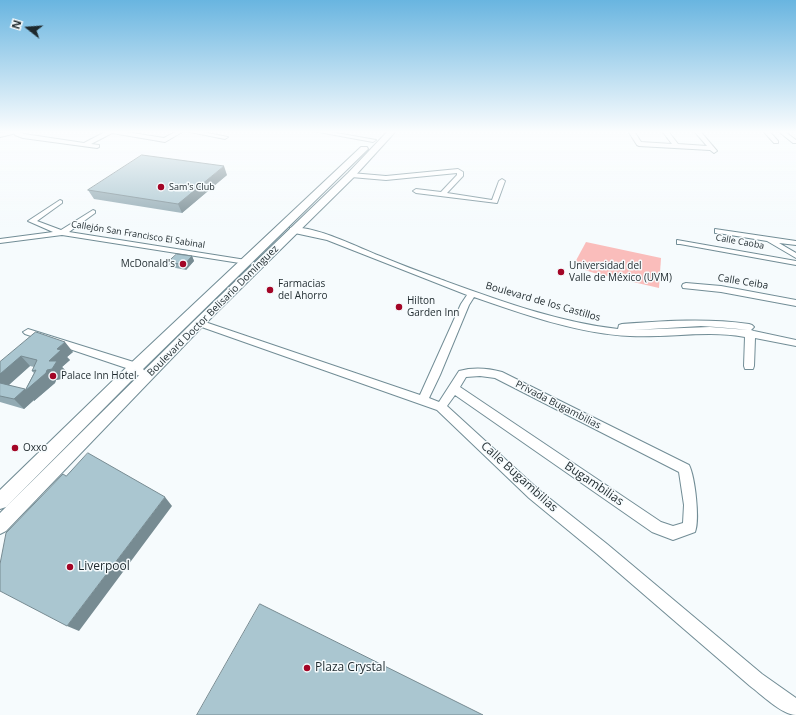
<!DOCTYPE html>
<html>
<head>
<meta charset="utf-8">
<style>
	body { margin:0 }
	#map { position:relative; width:796px; height:715px; overflow:hidden; background:#f6fbfd; font-family:"Open Sans",sans-serif }
	canvas { display:block }
	.north { position:absolute; left:8px; top:8px; width:40px; height:40px; -webkit-text-stroke:3px #f6fbfd; paint-order:stroke; rotate:287deg; font-size:11px; font-weight:700; line-height:16px; text-align:center; color:#1e292d }
	.north::after { content:''; display:block; margin:auto; width:14px; height:18px; background:#1e292d; clip-path:polygon(50% 0,100% 100%,50% 72%,0 100%) }
</style>
</head>
<body>
<div id="map">
<canvas width="796" height="715"></canvas>
<div class="north">N</div>
</div>
<script>
const c = document.querySelector('canvas').getContext('2d');
c.lineJoin = 'round';
function paint(path, color) {
  c.fillStyle = color;
  c.fill(path, 'evenodd');
}
function trace(path, color, width, dash) {
  c.strokeStyle = color;
  c.lineWidth = width;
  c.lineCap = dash ? 'butt' : 'round';
  c.setLineDash(dash || []);
  c.stroke(path);
}
function label(font, color, halo, rows, align = 'center') {
  c.font = font + ' "Open Sans",sans-serif';
  c.lineWidth = 3;
  c.setLineDash([]);
  c.textBaseline = 'middle';
  c.strokeStyle = halo;
  c.fillStyle = color;
  for (const [text, x, y, turn = 0] of rows) {
    c.save();
    c.translate(x, y);
    c.rotate((+turn || 0) * Math.PI / 180);
    c.textAlign = isNaN(turn) ? turn : align;
    if (halo) c.strokeText(text, 0, 0);
    c.fillText(text, 0, 0);
    c.restore();
  }
}
paint(new Path2D(`
	M 586,242 L 661,258 L 659,288 L 594,273 L 573,266 Z`), '#fabdbb');
paint(new Path2D(`
	M 0,131 L 6,131 L 0,135 Z`), '#4cb6d5');
const minor = new Path2D(`
	M 14,131 L 18,131 L 24,134 L 84,143 L 107,131 L 120,131 L 164,138 L 177,131 L 184,131 L 165,142 L 112,133 L 91,144 L 99,145 L 99,147 L 97,148 L 23,138 L 15,135 Z
	M 185,131 L 197,131 L 228,137 L 225,139 Z
	M 313,131 L 325,131 L 376,140 L 373,142 Z
	M 628,131 L 634,131 L 641,142 L 672,144 L 662,131 L 668,131 L 678,144 L 707,146 L 694,131 L 700,131 L 717,151 L 714,153 L 710,150 L 639,146 L 637,145 Z
	M 763,131 L 769,131 L 778,141 L 778,143 L 774,143 Z
	M 778,131 L 784,131 L 796,140 L 796,143 L 793,143 Z
	M 458,169 L 463,172 L 463,176 L 447,193 L 492,200 L 499,181 L 502,179 L 505,181 L 497,203 L 416,193 L 413,191 L 416,189 L 441,192 L 457,175 L 457,173 L 386,180 L 351,177 L 348,175 L 351,173 L 386,176 Z
	M 60,200 L 62,201 L 62,203 L 37,221 L 61,230 L 93,210 L 95,211 L 95,213 L 69,232 L 246,260 L 250,262 L 246,264 L 62,235 L 0,243 L 0,239 L 53,232 L 28,221 Z
	M 290,228 C 312,224 359,248 380,256 C 399,264 418,271 437,278 C 495,299 556,322 618,329 L 619,325 L 622,324 C 665,321 706,318 749,324 L 752,325 L 754,327 L 751,330 L 754,331 L 796,340 L 796,346 L 755,338 L 754,366 L 753,369 L 745,369 L 744,366 L 745,337 C 707,330 669,338 630,336 C 579,334 523,314 474,297 L 469,305 L 440,375 L 429,398 L 439,402 L 459,371 C 474,367 487,368 502,372 L 689,465 C 695,477 700,520 695,532 L 673,540 L 652,532 L 455,395 L 447,406 L 539,490 L 607,544 L 762,674 L 796,698 L 796,715 C 782,715 761,694 750,686 L 597,554 L 529,498 L 437,410 L 196,325 L 194,323 L 196,321 L 202,321 L 420,395 L 461,304 L 467,295 L 327,240 L 290,232 ZM 701,326 C 717,327 733,328 748,330 L 710,327 L 633,330 ZM 480,376 L 495,378 L 679,472 L 684,505 L 683,523 L 673,526 L 661,522 L 460,387 L 466,377 Z
	M 715,229 L 796,241 L 796,245 L 779,243 L 796,253 L 796,258 L 767,241 L 718,233 L 715,233 Z
	M 677,240 L 796,261 L 796,265 L 680,244 L 677,244 Z
	M 686,283 L 721,286 L 796,300 L 796,306 L 721,292 L 683,288 L 682,286 L 683,284 Z
	M 28,329 L 140,364 L 145,372 L 144,375 C 138,377 136,374 132,370 L 25,334 L 23,332 Z`);
const major = new Path2D(`
	M 11,131 L 25,131 L 0,137 L 0,133 Z
	M 388,131 L 396,131 L 354,177 L 203,326 L 6,531 L 0,534 L 0,513 L 195,320 L 348,173 Z
	M 361,147 L 367,147 L 368,149 L 141,371 L 6,507 L 0,509 L 0,490 L 131,363 Z`);
trace(minor, '#728d96', 2);
trace(major, '#728d96', 2);
paint(minor, '#fff');
paint(major, '#fff');
paint(new Path2D(`
	M 227,175 L 182,213 L 94,199 L 88,190 Z
	M 192,256 L 194,261 L 186,270 L 171,267 L 168,262 Z
	M 36,332 L 73,352 L 67,357 L 70,360 L 62,367 L 66,371 L 61,379 L 56,380 L 55,383 L 34,401 L 34,400 L 24,409 L 0,402 L 0,362 ZM 30,366 L 34,367 L 32,371 L 34,373 L 25,390 L 9,385 Z`), '#92aab3');
paint(new Path2D(`
	M 224,166 L 227,175 L 182,213 L 178,204 Z
	M 192,256 L 194,261 L 186,270 L 184,265 Z
	M 65,342 L 73,352 L 67,357 L 70,360 L 62,367 L 66,371 L 61,379 L 56,380 L 55,383 L 34,401 L 34,400 L 24,409 L 14,399 L 25,389 L 26,390 L 49,361 L 57,349 Z
	M 21,356 L 30,366 L 3,390 L 0,388 L 0,374 Z
	M 165,497 L 172,506 L 79,631 L 67,626 Z`), '#778b92');
const building = new Path2D(`
	M 142,155 L 224,166 L 178,204 L 88,190 Z
	M 177,254 L 192,256 L 184,265 L 168,262 Z
	M 36,332 L 65,342 L 57,349 L 61,350 L 49,361 L 57,361 L 52,369 L 47,370 L 46,373 L 25,391 L 36,370 L 32,371 L 37,360 L 21,356 L 0,374 L 0,362 Z
	M 0,383 L 25,389 L 14,399 L 0,396 Z
	M 88,453 L 165,497 L 67,626 L 0,591 L 0,564 L 6,533 L 63,474 L 66,476 Z
	M 260,604 L 483,715 L 197,715 Z`);
paint(building, '#aac6d0');
trace(building, '#778b92', 1);
const sky = c.createLinearGradient(0, 0, 0, 231);
sky.addColorStop(0, '#69b5e0');
sky.addColorStop(0.57, '#fbfdfe');
sky.addColorStop(1, '#fbfdfe00');
c.fillStyle = sky;
c.fillRect(0, 0, 796, 231);
for (const [x, y, r, color] of [
	[161,187,4,"#a30526"],
	[183,264,4,"#a30526"],
	[561,272,4,"#a30526"],
	[270,290,4,"#a30526"],
	[399,307,4,"#a30526"],
	[53,376,4,"#a30526"],
	[15,448,4,"#a30526"],
	[70,567,4,"#a30526"],
	[307,668,4,"#a30526"]
]) {
  const dot = new Path2D();
  dot.arc(x, y, r, 0, 2 * Math.PI);
  c.fillStyle = color;
  c.fill(dot);
  trace(dot, '#f6fbfd', 1.5);
}
label('9px', '#1e292d', '#f6fbfd', [
	["Sam's Club",169,187]
], 'left');
label('9px', '#1e292d', '#f6fbfd', [
	["Callejón San Francisco El Sabinal",138,235,9],
	["Calle Caoba",740,242,10]
]);
label('10px', '#1e292d', '#f6fbfd', [
	["McDonald's",175,264,"right"],
	["Universidad del",569,266],
	["Valle de México (UVM)",569,278],
	["Farmacias",278,284],
	["del Ahorro",278,296],
	["Hilton",407,301],
	["Garden Inn",407,313],
	["Palace Inn Hotel",61,376],
	["Oxxo",23,448]
], 'left');
label('10px', '#1e292d', '#f6fbfd', [
	["Calle Ceiba",743,282,9],
	["Boulevard de los Castillos",543,302,16],
	["Boulevard Doctor Belisario Domínguez",213,311,-45],
	["Privada Bugambilias",558,405,27]
]);
label('12px', '#1e292d', '#f6fbfd', [
	["Calle Bugambilias",519,477,42],
	["Bugambilias",594,484,34]
]);
label('12px', '#1e292d', '#f6fbfd', [
	["Liverpool",78,567],
	["Plaza Crystal",315,668]
], 'left');
</script>
</body>
</html>
